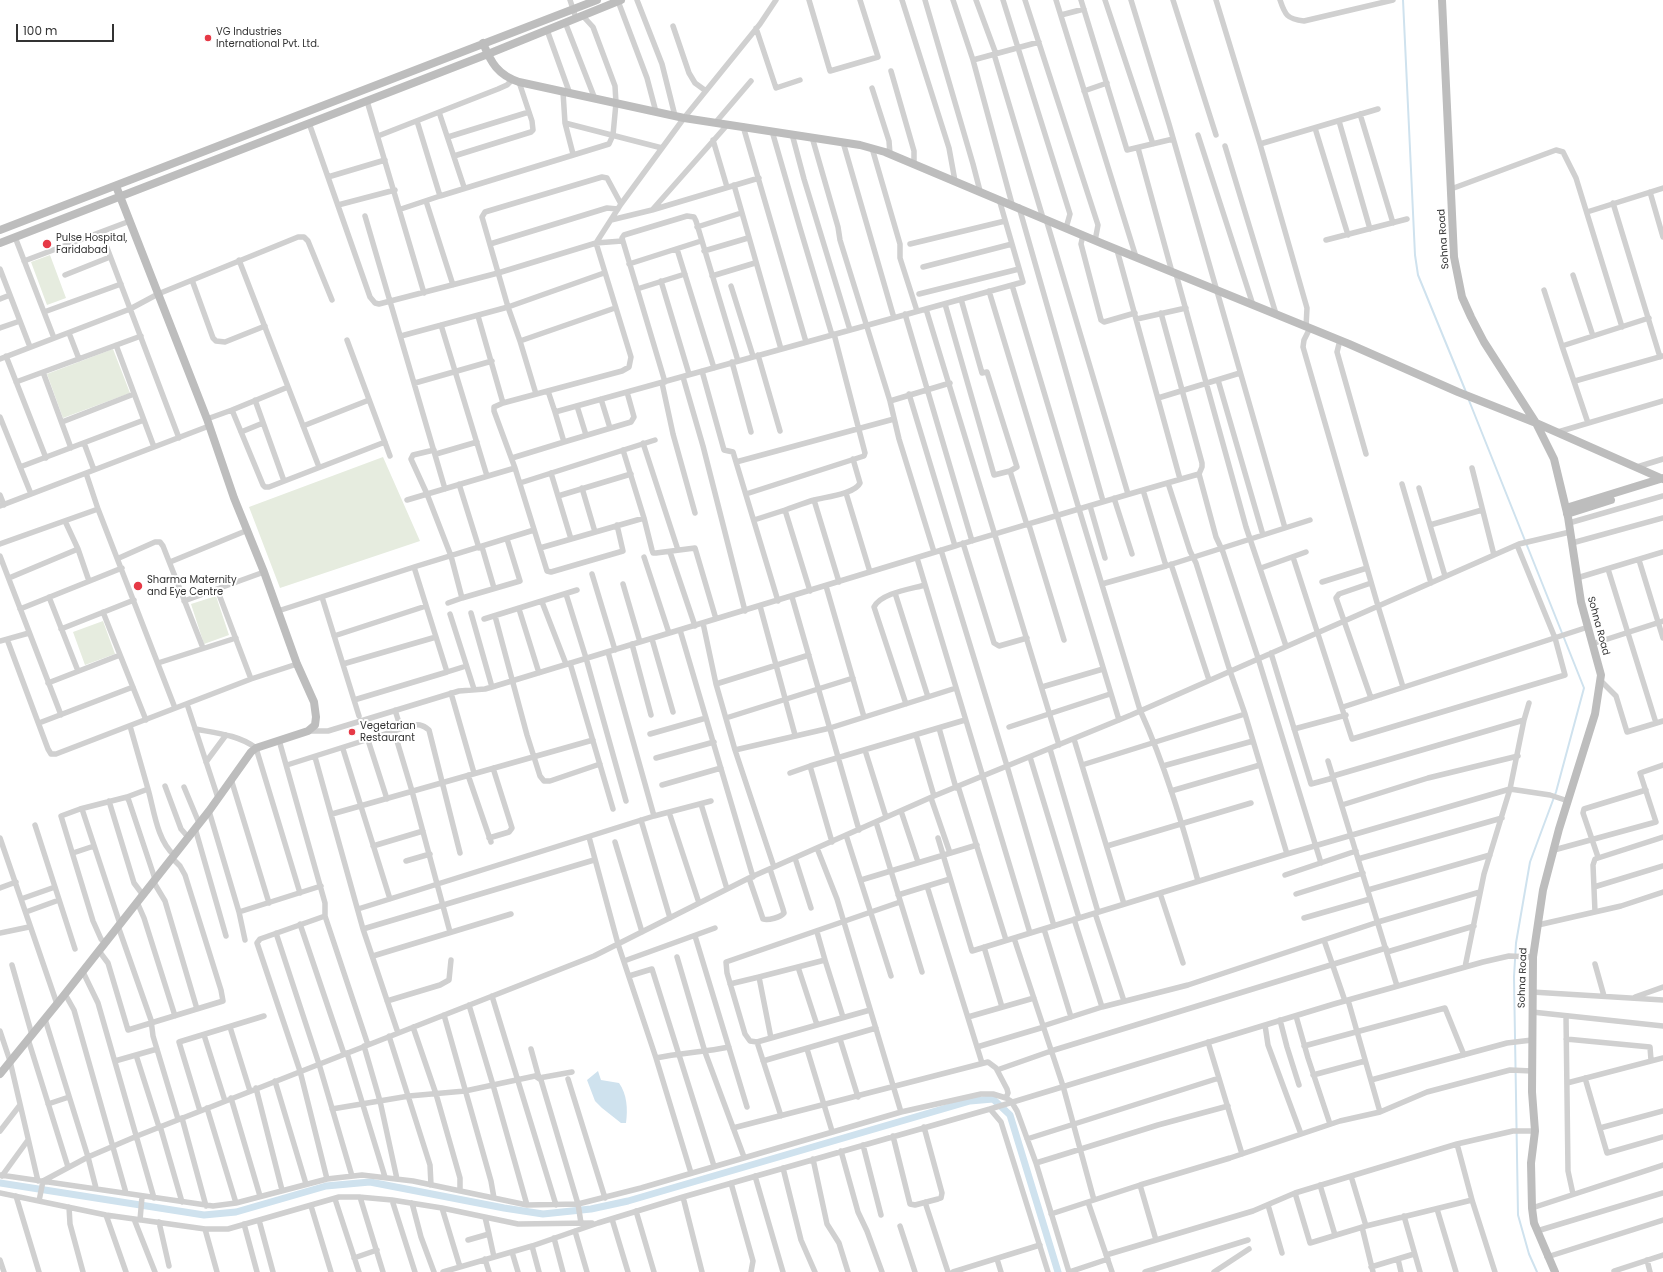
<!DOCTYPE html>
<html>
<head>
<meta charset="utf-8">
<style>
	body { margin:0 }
	#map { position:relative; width:1663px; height:1272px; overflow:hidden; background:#fff; font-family:Poppins,sans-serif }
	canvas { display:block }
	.scale { position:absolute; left:16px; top:24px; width:98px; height:18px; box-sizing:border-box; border:2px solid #333; border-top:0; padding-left:5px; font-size:12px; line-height:14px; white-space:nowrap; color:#333; -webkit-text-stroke:3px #fff; paint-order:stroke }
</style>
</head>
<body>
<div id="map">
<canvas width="1663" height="1272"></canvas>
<div class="scale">100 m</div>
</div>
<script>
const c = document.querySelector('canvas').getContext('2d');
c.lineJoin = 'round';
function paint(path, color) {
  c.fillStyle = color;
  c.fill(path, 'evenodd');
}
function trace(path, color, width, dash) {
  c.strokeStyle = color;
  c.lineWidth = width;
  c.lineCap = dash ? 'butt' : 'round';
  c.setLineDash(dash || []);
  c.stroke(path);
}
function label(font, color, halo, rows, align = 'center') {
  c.font = font + ' Poppins,sans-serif';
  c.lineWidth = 4;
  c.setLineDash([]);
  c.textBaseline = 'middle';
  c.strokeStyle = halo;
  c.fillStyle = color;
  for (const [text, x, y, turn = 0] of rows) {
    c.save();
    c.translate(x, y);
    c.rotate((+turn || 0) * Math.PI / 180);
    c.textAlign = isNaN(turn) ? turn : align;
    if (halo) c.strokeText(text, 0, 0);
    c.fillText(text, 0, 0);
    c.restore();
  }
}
paint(new Path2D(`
	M 50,255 L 66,298 L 47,305 L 31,262 Z
	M 113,349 L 130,393 L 63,418 L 47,374 Z
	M 383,457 L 420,541 L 280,588 L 249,507 Z
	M 216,596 L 229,635 L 204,644 L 191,604 Z
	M 103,621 L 115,654 L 85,665 L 73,632 Z`), '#e6ecdf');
paint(new Path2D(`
	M 598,1071 L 601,1080 L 619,1083 C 627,1094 628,1109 626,1123 L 621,1123 L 602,1108 L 595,1101 L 587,1080 Z`), '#cfe2ee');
trace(new Path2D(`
	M 1403,0 L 1415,255 L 1418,275 L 1466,392
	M 1468,398 L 1584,688 L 1556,792 L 1530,862 L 1516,943 L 1514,977 L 1518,1215 L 1529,1254 L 1537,1272`), '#cfe2ee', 2);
trace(new Path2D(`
	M 0,1183 L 204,1215 L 236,1212 L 326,1186 L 370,1182 L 504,1208 L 543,1214 L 591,1209 L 628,1201 L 970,1101 L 993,1099 L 1010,1115 L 1058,1272`), '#cfe2ee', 7);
trace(new Path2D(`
	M 570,0 L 576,18
	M 637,0 L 662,64 L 675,116
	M 809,0 L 830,71 L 878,57 L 860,0
	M 902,0 L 949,148 L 955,181
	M 925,0 L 973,164 L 980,191
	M 953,0 L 973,60 L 1012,204
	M 976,0 L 996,54
	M 1003,0 L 1070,214 L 1066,228
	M 1025,0 L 1098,225 L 1095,241
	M 1056,0 L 1136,257
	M 1081,0 L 1127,150 L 1173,139
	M 1105,0 L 1153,144
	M 1131,0 L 1169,124 L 1285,528
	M 1173,0 L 1216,135
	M 1216,0 L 1260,144 L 1307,308 L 1306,327
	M 1280,0 C 1285,15 1287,19 1304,21 L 1393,0
	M 618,1 L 647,78 L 656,112
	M 1061,15 L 1084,9
	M 565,22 L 595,99
	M 673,26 L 689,73 L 695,83 L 706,91
	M 756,28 L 776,88 L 800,80
	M 547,30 L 570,94
	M 994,54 L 1043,218
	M 973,60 L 1039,42
	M 891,71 L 914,151 L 914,164
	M 872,88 L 889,141 L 890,154
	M 1084,91 L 1107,83
	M 563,92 L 565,123 L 573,154
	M 367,101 L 424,293
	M 439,112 L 464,187
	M 1360,114 L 1393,223
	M 1339,121 L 1370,229
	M 716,122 L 751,81
	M 309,123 L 370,297 L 375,303 L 379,304 L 498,273 L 596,243 L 622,241
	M 565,123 L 662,148
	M 743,126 L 806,342
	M 1315,128 L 1348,235
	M 772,131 L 800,228 L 832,335
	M 792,134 L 804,179 L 850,330
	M 1198,135 L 1253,305
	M 378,136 L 498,89 L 507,85 L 512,80
	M 448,137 L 529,112
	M 812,137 L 838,227 L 840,240 L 890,401 L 899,439 L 934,552
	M 713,140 L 727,187
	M 843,142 L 894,318
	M 1260,144 L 1378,109
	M 1225,146 L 1276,314
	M 872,148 L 900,244 L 900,258 L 917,311
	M 1138,148 L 1172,272
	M 454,156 L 531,132 L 533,130 L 532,121 L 519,82
	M 328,177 L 385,160
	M 734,185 L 781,349
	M 1451,189 L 1556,150 L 1563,152 L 1576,178 L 1622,327
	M 1650,192 L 1663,237
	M 440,196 L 609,144 L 613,135 L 616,103 L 615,86 L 593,27 L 582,15
	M 426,201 L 453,285
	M 1613,203 L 1660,357
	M 338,205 L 395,190
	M 1019,207 L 1103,501
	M 401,209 L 440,196 L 417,121
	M 653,209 L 728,124
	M 1587,212 L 1663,188
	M 365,216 L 445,489
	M 1046,219 L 1128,494
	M 611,220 L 652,210 L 759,178
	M 697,227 L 741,213
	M 101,232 L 179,438
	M 1083,235 L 1081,244 L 1101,320 L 1104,322 L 1135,313
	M 15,237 L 54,338
	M 1326,240 L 1407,219
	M 490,244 L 607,208 L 618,209
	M 910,244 L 1005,221
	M 677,249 L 714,368
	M 1117,250 L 1180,479
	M 704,251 L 748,238
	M 239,260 L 319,467
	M 24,261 L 130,221
	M 629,264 L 701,241
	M 923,267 L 1012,244
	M 0,269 L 30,347
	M 1176,274 L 1246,527 L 1286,646
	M 65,275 L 110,257
	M 1573,275 L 1593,336
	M 712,276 L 755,263
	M 192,280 L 213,338 L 216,341 L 225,342 L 265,326
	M 661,281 L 689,374
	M 1012,285 L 1079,509 L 1140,710 C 1165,765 1182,823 1198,881
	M 731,286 L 753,356
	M 637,289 L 685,274
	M 1544,290 L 1562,346
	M 989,291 L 1119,720
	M 919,294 L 1019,269
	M 0,299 L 10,295
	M 961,299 L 982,373 L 987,372 L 1017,467 L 1010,471 L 1027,525
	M 945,304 L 994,475 L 1010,471
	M 926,309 L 1059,745
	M 44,312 L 121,284
	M 1161,313 L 1202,463 L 1202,467 L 1199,474 L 1216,537 L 1223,552 L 1258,658 L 1321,863
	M 905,314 L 972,541
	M 478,316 L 503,403
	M 1137,319 L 1186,308
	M 441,325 L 487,476
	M 0,328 L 20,321
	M 1310,328 L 1304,340 L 1303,347 L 1378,606 L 1403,687
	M 69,333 L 79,359
	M 401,336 L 508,307 L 604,273
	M 347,340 L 390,456
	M 1340,340 L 1337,352 L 1366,454
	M 520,341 L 615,308
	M 116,345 L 154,447
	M 758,355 L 780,431
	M 6,356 L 46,458
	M 0,359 L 130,309 L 158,294 L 298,237 L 304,237 L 308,241 L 332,300
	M 732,362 L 751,432
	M 702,371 L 724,450 L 733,452 L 736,462
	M 43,372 L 71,448
	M 683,377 L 703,446 L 745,611
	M 1218,380 L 1263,535
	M 1575,381 L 1663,356
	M 16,382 L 141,336
	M 665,382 L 622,238 L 624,235 L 687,216 L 694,217 L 696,221 L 738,361
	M 415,383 L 492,361
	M 662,383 L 673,434 L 695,513
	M 288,387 L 232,410 L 263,485 L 265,487 L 269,487 L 385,442
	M 548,391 L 555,412 L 1023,282 L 999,199
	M 536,394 L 520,341 L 508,307 L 482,217 L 485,212 L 602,177 L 607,178 L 621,204
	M 909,394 L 955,546
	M 1158,398 L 1240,373
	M 601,399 L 610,428
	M 255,400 L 284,481
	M 890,401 L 950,383
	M 577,406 L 586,435
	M 0,417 L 31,494
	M 207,419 L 232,410
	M 62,422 L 134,394
	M 1588,423 L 1562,346 L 1649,318
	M 303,426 L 369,400
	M 241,432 L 263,423
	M 1558,432 L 1663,401
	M 564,442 L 631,422 L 634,417 L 627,392
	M 84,443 L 94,470
	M 643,443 L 678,550
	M 434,450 L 413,455 L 411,459 L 427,494 L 451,556 L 462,598 L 520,581 L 507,539
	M 623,450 L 644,518 L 652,550 L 653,553 L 656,553 L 695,548 L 716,619
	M 436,454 L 477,442
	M 512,458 L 564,442 L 555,412
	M 20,467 L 144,420
	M 1637,467 L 1663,459
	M 1472,468 L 1494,555
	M 86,473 L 98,509 L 175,708
	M 551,473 L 571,539
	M 520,483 L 655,440
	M 1168,483 L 1190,551 L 1196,563 L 1230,671 L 1245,714 L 1287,854
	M 459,484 L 479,548
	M 1402,484 L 1431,583
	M 582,488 L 595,532
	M 1419,488 L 1445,576
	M 1143,490 L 1166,566
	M 846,493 L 870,572
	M 746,494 L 864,456 L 865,453 L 834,334
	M 0,495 L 4,505
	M 558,496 L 631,474
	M 1114,498 L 1132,554
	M 407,500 L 515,468
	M 814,500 L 839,582
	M 0,506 L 209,426
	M 1090,506 L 1105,558
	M 754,520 L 785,510
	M 65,521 L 78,549 L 89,581
	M 1569,523 L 1663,496
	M 617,525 L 623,551 L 551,572 L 547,571 L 515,468 L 494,411 L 494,407 L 503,403 L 622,371 L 629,367 L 631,357 L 596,243 L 621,204 L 684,118 L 760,24 L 776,0
	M 1029,525 L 1064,640
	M 1430,525 L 1482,510
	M 963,543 L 994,643 L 999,646 L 1027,638
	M 1572,543 L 1663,518
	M 0,544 L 98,509
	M 482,547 L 494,588
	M 540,548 L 644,518
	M 941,550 L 1007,766 L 1054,926
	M 670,552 L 695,626
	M 0,556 L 61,715
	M 644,557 L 669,633
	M 1293,557 L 1352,739 L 1565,675 L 1555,638 L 1517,545
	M 119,558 L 155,542 L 160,542 L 163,546 L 203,648
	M 917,558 L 1030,933
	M 1639,560 L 1663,638
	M 170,562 L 248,530
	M 1171,564 L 1209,680
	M 1261,568 L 1306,552
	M 1608,569 L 1656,723
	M 592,574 L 615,650
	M 9,578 L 78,549
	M 1577,578 L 1663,552
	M 1322,582 L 1367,568
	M 623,584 L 640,642
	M 1102,584 L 1166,566 L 1310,520
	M 826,586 L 864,717
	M 217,589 L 251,679
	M 810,591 L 785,510 C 794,507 804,503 814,500 C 825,497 855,494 860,483 L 853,459
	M 895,593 L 928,697
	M 566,594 L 586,658 L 626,801
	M 49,597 L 78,671
	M 322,597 L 359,716
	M 792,597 L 859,830
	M 184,601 L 264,572
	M 778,601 L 736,462 L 894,419
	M 542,602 L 566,664
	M 448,603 L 462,598
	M 760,606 L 795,735
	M 20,609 L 122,568
	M 519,609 L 539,673
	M 278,611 L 414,567 L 534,530
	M 103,612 L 146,720
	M 471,613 L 492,687
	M 450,614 L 474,689
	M 495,616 L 527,735 L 540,776 L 544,781 L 550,781 L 600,764
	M 484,619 L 577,590
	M 703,623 L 716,684 L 735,750 L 774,867
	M 61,629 L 134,600
	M 680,630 L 753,877
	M 334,636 L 426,606
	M 7,639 L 48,749 L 51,754 L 56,754 L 251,679 L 297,664
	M 652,639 L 673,712
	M 0,641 L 29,633
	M 632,644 L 651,715
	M 1592,644 L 1663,621
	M 608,652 L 654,816
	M 1271,653 L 1311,784 L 1333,778
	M 158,663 L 236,638
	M 570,663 L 613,809
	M 343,664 L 436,637
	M 447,672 L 463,667
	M 1600,680 L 1616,696 L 1627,732 L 1663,721
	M 48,683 L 120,655
	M 716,684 L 809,655
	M 1042,687 L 1103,669
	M 451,693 L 474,773
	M 1371,698 L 1336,598 L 1339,594 L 1371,583
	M 354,700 L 447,672 L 414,567
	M 187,704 L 218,798
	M 906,704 L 874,607 C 881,593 911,589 925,585
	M 1343,707 L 1588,627
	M 395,710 L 401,729
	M 726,718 L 853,678
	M 39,723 L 133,687
	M 130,726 L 148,789
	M 1009,727 L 1110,694
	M 939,728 L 956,788
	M 195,729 C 216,733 239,735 256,748 L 300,893
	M 1294,729 L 1346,715
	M 308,731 L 328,731 L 459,691 L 485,689 L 492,687 L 955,546 C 1036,522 1117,497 1199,474
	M 394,731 L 412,791 L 450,932
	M 650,734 L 706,718
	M 916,735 L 934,796
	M 1074,739 L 1124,904
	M 279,740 L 325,903 L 325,916 L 368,1045
	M 368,740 L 387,799
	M 343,749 L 390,899
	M 1050,749 L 1098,912
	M 735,750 L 830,728 L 956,688
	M 865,750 L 886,817
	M 315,757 L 363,929 L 398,1033
	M 1030,757 L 1079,918
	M 656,758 L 714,742
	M 1328,761 L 1397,986
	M 206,762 L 226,735
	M 287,765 L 410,726 C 418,724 422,724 429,730 L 460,853
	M 1082,765 L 1245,714
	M 810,766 L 832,842
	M 1163,766 L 1253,741
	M 790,773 L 810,766 L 965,720
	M 468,775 L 491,842
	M 1333,776 L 1524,720
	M 231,779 L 269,903
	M 662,785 L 721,768
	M 165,786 L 181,829 L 188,837
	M 958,786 L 1006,940
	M 184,787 L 199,823
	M 1171,791 L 1260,765
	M 127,797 L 148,789 C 154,810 157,840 174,855
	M 931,798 L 950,853
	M 109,801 L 134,883 L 143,895
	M 701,804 L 727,889
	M 1342,805 L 1428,778 L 1518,756
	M 82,809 L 120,924
	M 209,811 L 239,912 L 245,940
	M 901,811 L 918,862
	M 669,812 L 699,903
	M 332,814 L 593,740
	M 641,820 L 670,918
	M 876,822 L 922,972
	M 35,825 L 75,949
	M 195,828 L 226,936
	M 846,835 L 891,976
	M 589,837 L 618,944 L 656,1058 L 691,1173
	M 0,838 L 57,1004
	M 489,838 L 509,832 L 512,828 L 493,768
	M 938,838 L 972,951 L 1287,854 L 1510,789 L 1550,795 L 1568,801
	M 615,842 L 642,932
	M 373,846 L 423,831
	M 1107,846 L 1251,803
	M 817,848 L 837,899 L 901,1112
	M 1554,850 L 1656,822 L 1640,773 L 1663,765
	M 73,853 L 94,846
	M 1598,857 L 1583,813 L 1584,809 L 1646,790
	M 795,858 L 811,908
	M 1358,859 L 1502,818
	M 406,861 L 430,854
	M 1285,875 L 1356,851
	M 749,878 L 763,919 C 768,921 781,917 784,913 L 783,909 L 770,869
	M 861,880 L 977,845
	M 153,881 L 165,901 L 197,1009
	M 927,886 L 982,1063
	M 1594,887 L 1663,866
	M 0,888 L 16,882
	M 1368,890 L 1490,855
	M 1160,893 L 1183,963
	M 1296,894 L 1363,873
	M 898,895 L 950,879
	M 21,899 L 55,887
	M 137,902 L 144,918 L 175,1016
	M 358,909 L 654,816 L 711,801
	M 26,912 L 59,900
	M 239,912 L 321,886
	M 1595,912 L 1593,865 L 1595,859 L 1663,837
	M 1095,913 L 1124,1001
	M 325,916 L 260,939 L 257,943 L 300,1071 L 327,1179
	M 1304,918 L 1370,899
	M 1074,919 L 1102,1007
	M 300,924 L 344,1054
	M 1538,925 L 1621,906 L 1663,892
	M 118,926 L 151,1020 L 153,1036 L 178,1119
	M 363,929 L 594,860
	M 1044,929 L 1071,1017
	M 0,933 L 29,927
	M 276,933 L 319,1064 L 352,1176
	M 695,936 L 747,1107
	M 1014,938 L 1063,1086 L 1094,1200
	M 1324,940 L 1345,1001
	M 105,943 L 101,939 L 93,921 L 61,816 L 80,809 L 127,797 L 129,801 L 155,879
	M 984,947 L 1002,1007
	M 99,951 L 108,963 L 128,1030 L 223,1001 L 221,990 L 185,875 L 180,866 L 172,858
	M 1387,952 L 1474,926
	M 373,956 L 511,914
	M 677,957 L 705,1052 L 744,1157
	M 825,960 L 843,1017
	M 624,961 L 715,928
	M 1595,964 L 1604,996
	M 12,965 L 32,1035
	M 798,967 L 817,1025
	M 1465,967 L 1484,874 L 1510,789 L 1524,720 L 1529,703
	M 83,972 L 98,1003 L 154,1198
	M 629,976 L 652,969 L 714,1166
	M 759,977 L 825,960 L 817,932
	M 730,984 L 759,977 L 771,1038
	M 1532,992 L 1663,1000
	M 65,994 L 74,1010 L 126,1193
	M 492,996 L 556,1205
	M 1635,997 L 1663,987
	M 1348,1000 L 1380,1112
	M 387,1001 L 440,985 L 449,980 L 451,960
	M 469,1005 L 493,1085 L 527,1205
	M 870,1010 L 757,1042 L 750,1041 L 745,1034 L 727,973 L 726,962 L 900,902
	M 1532,1012 L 1663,1026
	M 444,1015 L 491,1181 L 494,1198
	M 1296,1016 L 1308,1058 L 1330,1124
	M 1566,1016 L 1568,1171 L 1573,1194
	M 968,1017 L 1034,998
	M 45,1019 L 88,1157 L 96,1188
	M 1280,1020 L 1287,1047 L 1299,1085
	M 1265,1025 L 1268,1045 L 1301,1134
	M 1043,1026 L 1102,1007 L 1188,985 L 1378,922 L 1480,892
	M 230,1027 L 250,1091
	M 413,1027 L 436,1094 L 460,1178 L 460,1191
	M 0,1031 L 10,1061 L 38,1181
	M 204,1035 L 225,1101
	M 389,1036 L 430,1165 L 431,1185
	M 28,1039 L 68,1167
	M 840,1039 L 858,1097
	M 1566,1039 L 1650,1047 L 1651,1060
	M 757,1042 L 781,1116
	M 1208,1042 L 1242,1154
	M 364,1046 L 380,1101 L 397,1179
	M 1304,1046 L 1445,1008 L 1464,1055
	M 977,1047 L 1044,1027
	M 531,1049 L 539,1078 L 572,1072
	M 807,1049 L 832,1131
	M 347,1053 L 385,1177
	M 136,1055 L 159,1127
	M 656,1058 C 681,1053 705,1052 729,1047
	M 115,1061 L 157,1049
	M 763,1061 L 876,1028
	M 997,1070 L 1051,1051 L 1386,948
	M 1313,1075 L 1365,1061
	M 1585,1078 L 1607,1153 L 1663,1137
	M 568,1079 L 605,1198
	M 1371,1080 L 1507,1043 L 1532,1040
	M 275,1081 L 306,1184
	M 1567,1083 L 1663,1058
	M 256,1088 L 282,1190
	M 231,1098 L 260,1196
	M 48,1104 L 69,1097
	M 207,1108 L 236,1203
	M 332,1109 L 409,1096 L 465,1091 L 535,1076 L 541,1080 L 578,1204 L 581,1223
	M 990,1109 L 1001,1122 L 1048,1272
	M 200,1111 L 179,1042 L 264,1016
	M 182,1118 L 206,1206
	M 160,1126 L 182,1202
	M 733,1128 L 988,1062 L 996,1068 L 1007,1089 L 1008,1093 L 1006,1098
	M 1600,1128 L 1663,1111
	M 0,1131 L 20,1105
	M 893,1136 L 910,1204 L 915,1205 L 938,1199 L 941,1198 L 942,1193 L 924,1127
	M 1027,1139 L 1219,1078
	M 1457,1144 L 1472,1200 L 1495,1272
	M 863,1145 L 881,1215
	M 841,1151 L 858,1212 L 867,1231 L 882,1272
	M 813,1159 L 827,1224 L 839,1243 L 848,1272
	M 1036,1163 L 1158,1125 L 1228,1106
	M 783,1168 L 801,1240 L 815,1272
	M 0,1175 L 213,1206 L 236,1203 L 327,1179 L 362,1175 L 413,1181 L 527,1205 L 578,1204 L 641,1188 L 901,1112 L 981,1094 L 993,1094 L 1006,1098 L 1011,1101 L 1017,1111 L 1036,1163 L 1069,1272
	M 2,1176 L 28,1140
	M 755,1176 L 783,1272
	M 1351,1176 L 1366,1226
	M 731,1183 L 753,1261 L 751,1272
	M 1140,1185 L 1156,1240
	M 1320,1185 L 1335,1235
	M 0,1193 L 106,1215 L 205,1229 L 228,1229 L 339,1197 L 359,1197 L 392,1200 L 442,1208 L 518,1224 L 592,1223
	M 1295,1193 L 1310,1243 L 1366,1226 L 1472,1200
	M 16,1196 L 39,1272
	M 360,1197 L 383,1272
	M 683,1197 L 702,1272
	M 335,1199 L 359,1272
	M 392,1200 L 415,1272
	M 39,1201 L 43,1181 L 88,1157 L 137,1136 L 594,956 L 749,878 L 934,796 L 1131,715 L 1519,544 L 1570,532
	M 925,1202 L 948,1272
	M 1088,1202 L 1112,1272
	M 412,1203 L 421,1237 L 434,1272
	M 1268,1205 L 1282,1253
	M 311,1206 L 331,1272
	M 69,1207 L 70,1224 L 83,1272
	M 442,1208 L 460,1267
	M 1532,1208 L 1663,1165
	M 1437,1209 L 1456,1272
	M 636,1211 L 654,1272
	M 1051,1214 L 1140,1185 L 1230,1158 L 1340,1121 L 1380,1112 L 1427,1092 L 1510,1070 L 1532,1071
	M 106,1215 L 126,1272
	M 1404,1216 L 1420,1272
	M 485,1217 L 489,1234
	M 134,1219 L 155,1272
	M 612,1219 L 628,1272
	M 140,1220 L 142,1197
	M 259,1220 L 273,1272
	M 159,1222 L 169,1266
	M 244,1224 L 257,1272
	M 900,1226 L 915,1272
	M 1362,1227 L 1373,1272
	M 205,1229 L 217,1272
	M 575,1231 L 587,1272
	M 1537,1231 L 1663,1193
	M 554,1238 L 563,1272
	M 468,1240 L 489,1234 L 494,1257
	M 532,1246 L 539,1272
	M 512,1252 L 518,1272
	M 1106,1255 L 1253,1211 L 1295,1193 L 1457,1144 L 1513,1131 L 1535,1131
	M 1547,1257 L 1663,1220
	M 354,1258 L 377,1250
	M 485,1259 L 489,1272
	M 997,1259 L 1001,1272
	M 1398,1259 L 1401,1272
	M 0,1260 L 4,1272
	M 1647,1260 L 1650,1272
	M 1371,1267 L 1414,1254
	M 1614,1271 L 1663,1255
	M 443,1272 L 532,1246 L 598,1223 L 683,1197 L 990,1109 L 1334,1004 L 1483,962 L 1509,956 L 1533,957
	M 953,1272 L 1040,1245
	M 1069,1272 L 1108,1259
	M 1145,1272 L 1248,1240
	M 1214,1272 L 1249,1249`), '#d0d0d0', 5.5);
trace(new Path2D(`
	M 1442,0 L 1454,257 L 1462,297 L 1471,317 L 1484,342 L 1536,423 L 1554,459 L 1568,517 L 1581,602 L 1601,675 L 1595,714 L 1559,829 L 1543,890 L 1533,957 L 1532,1092 L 1535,1131 L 1531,1163 L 1532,1208 L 1534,1223 L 1555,1272
	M 483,43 C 491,63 498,75 519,82 L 684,118 L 860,145 L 885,152 L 1101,243 L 1349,344 L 1458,392 L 1536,423 L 1663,479
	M 0,230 L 597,0
	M 0,243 L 488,54 L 621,0
	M 1566,508 L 1663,478
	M 1567,514 L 1611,500
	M 0,1074 L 61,999 L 209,811 L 251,752 L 256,748 L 308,731 L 315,725 L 316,717 L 314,702 L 297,664 L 264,572 L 234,498 L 207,419 L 116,186`), '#bdbdbd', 8);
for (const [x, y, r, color] of [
	[208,38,4,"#e63946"],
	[47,244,5,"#e63946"],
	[138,586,5,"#e63946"],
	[352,732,4,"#e63946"]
]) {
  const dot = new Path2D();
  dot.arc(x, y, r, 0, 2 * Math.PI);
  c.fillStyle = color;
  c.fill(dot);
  trace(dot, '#fff', 1.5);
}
label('10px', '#333', '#fff', [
	["VG Industries",216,32],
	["International Pvt. Ltd.",216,44],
	["Pulse Hospital,",56,238],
	["Faridabad",56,250],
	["Sharma Maternity",147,580],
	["and Eye Centre",147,592],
	["Vegetarian",360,726],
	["Restaurant",360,738]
], 'left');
label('10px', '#333', '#fff', [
	["Sohna Road",1444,239,-94],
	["Sohna Road",1598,626,75],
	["Sohna Road",1523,978,-88]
]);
</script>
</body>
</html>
